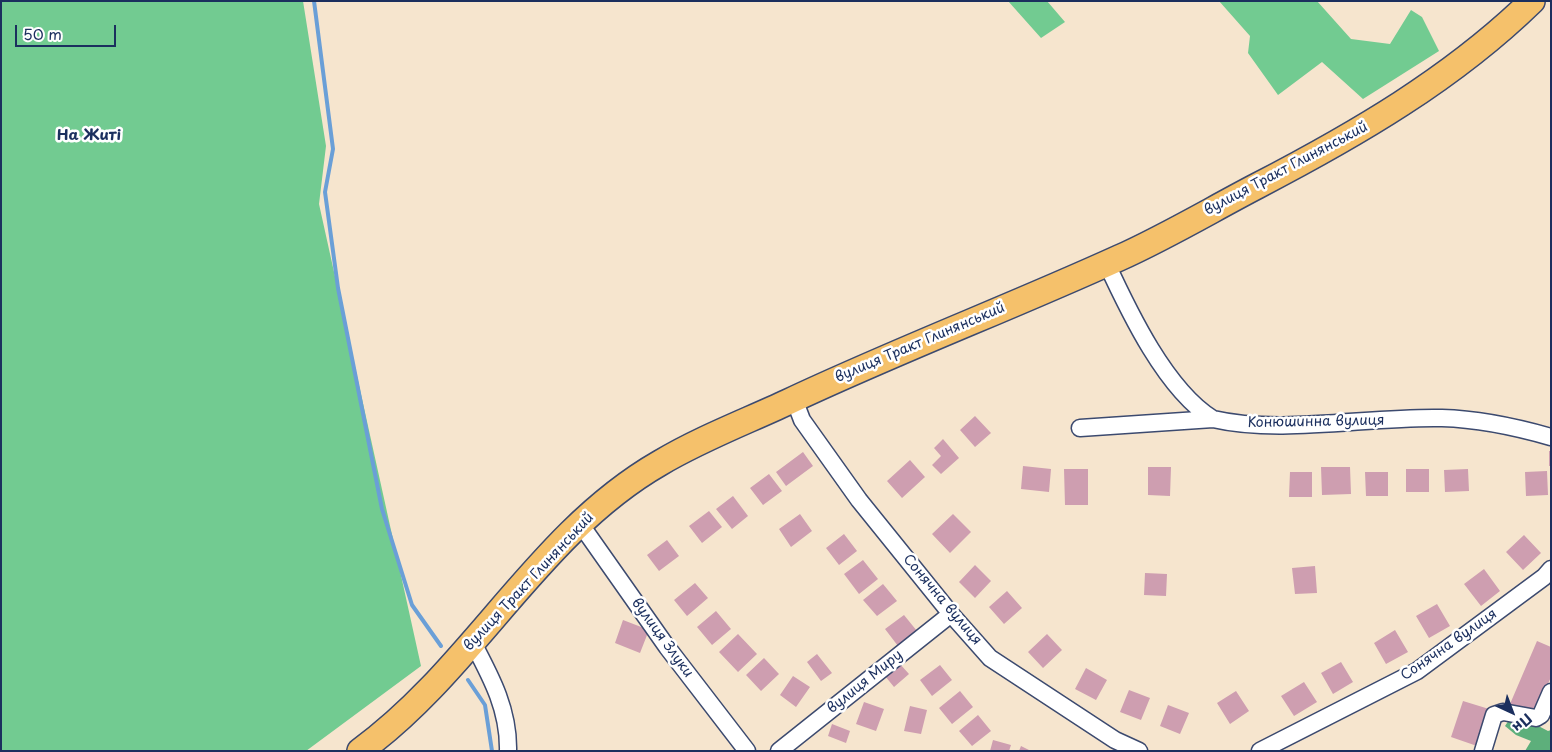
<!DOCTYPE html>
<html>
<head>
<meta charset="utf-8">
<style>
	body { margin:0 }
	#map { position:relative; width:1552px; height:752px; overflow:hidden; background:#f6e5ce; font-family:"Playpen Sans",sans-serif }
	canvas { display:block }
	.frame { position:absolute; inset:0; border:2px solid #1b2f5e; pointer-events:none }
	.north { position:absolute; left:1487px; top:687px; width:50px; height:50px; -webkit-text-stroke:4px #fff; paint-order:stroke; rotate:137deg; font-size:14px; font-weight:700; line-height:20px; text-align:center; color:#1b2f5e }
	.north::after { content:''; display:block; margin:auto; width:18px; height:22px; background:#1b2f5e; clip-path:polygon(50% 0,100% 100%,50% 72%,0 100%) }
	.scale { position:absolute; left:15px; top:25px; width:101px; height:22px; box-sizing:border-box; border:2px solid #1b2f5e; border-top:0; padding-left:6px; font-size:15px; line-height:18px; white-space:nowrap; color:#1b2f5e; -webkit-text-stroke:4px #fff; paint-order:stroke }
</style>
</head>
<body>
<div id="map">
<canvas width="1552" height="752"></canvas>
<div class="frame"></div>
<div class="north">Пн</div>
<div class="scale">50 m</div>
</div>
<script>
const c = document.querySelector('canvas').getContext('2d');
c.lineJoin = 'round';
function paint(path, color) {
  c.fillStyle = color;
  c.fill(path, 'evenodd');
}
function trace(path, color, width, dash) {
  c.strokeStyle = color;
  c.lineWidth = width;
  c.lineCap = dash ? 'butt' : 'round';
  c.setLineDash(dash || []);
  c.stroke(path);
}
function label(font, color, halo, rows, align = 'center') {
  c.font = font + ' "Playpen Sans",sans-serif';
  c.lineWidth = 5;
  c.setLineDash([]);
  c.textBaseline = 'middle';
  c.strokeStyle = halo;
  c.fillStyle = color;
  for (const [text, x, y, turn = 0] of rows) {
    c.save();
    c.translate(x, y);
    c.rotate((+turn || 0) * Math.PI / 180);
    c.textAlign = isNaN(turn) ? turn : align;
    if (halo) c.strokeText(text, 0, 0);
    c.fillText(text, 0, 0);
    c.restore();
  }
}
paint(new Path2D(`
	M 1,1 L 303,1 L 326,146 L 319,204 L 421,666 L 306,751 L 1,751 Z
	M 1008,1 L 1047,1 L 1065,22 L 1041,38 Z
	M 1219,1 L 1317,1 L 1351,39 L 1390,44 L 1411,10 L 1422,17 L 1439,51 L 1363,99 L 1322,62 L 1278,95 L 1248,53 L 1250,36 Z`), '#72cb91');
paint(new Path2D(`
	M 1511,717 L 1525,719 L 1548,731 L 1551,730 L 1551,751 L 1525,751 L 1531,741 L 1516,735 L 1505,726 Z`), '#5daf7b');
trace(new Path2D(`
	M 314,1 L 333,149 L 325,192 L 338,288 L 382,509 L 412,605 L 441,646
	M 468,680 L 485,705 L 492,751`), '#6a9fd7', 4);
paint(new Path2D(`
	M 975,416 L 991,433 L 975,447 L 960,430 Z
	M 943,439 L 959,458 L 941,474 L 932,465 L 941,456 L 934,448 Z
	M 1549,451 L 1551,451 L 1551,466 L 1549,466 Z
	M 803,452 L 813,466 L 786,486 L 776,472 Z
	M 910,460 L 925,477 L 902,498 L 887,481 Z
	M 1023,466 L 1051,469 L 1049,492 L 1021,489 Z
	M 1148,467 L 1171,467 L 1170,496 L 1148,495 Z
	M 1321,467 L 1350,467 L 1351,494 L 1322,495 Z
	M 1064,469 L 1088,469 L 1088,505 L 1065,505 Z
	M 1406,469 L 1429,469 L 1429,492 L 1406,492 Z
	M 1468,469 L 1469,491 L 1445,492 L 1444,470 Z
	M 1547,471 L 1548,495 L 1526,496 L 1525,472 Z
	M 1290,472 L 1312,472 L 1312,497 L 1289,497 Z
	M 1365,472 L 1388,472 L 1388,496 L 1366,496 Z
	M 769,474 L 782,491 L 763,505 L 750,488 Z
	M 733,496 L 748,516 L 732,529 L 716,509 Z
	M 709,511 L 722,527 L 702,543 L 689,526 Z
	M 800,514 L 812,531 L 791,547 L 779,529 Z
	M 953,514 L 971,532 L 950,553 L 932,534 Z
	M 844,534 L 857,551 L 839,565 L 826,548 Z
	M 1524,535 L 1541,553 L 1523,570 L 1506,552 Z
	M 667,540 L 679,556 L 659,571 L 647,555 Z
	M 863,560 L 878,579 L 859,594 L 844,574 Z
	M 975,565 L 991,581 L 975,598 L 959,582 Z
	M 1315,566 L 1317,593 L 1295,594 L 1292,568 Z
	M 1484,569 L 1500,591 L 1481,606 L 1464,584 Z
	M 1145,573 L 1167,574 L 1166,596 L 1144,595 Z
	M 695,583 L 708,598 L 687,616 L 674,600 Z
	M 883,584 L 897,601 L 877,616 L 863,600 Z
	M 1007,591 L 1022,608 L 1004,624 L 989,607 Z
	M 1437,604 L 1450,626 L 1429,638 L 1416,616 Z
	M 716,611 L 731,629 L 712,645 L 697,627 Z
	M 904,615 L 917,631 L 898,646 L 885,629 Z
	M 623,620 L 649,630 L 640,653 L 615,643 Z
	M 1395,630 L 1408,652 L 1386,664 L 1374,643 Z
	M 738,634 L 757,654 L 738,672 L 719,652 Z
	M 1047,634 L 1062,650 L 1043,668 L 1028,652 Z
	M 1537,641 L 1551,647 L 1551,677 L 1535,714 L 1510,704 Z
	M 817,654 L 832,673 L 821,681 L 807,662 Z
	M 764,658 L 779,674 L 761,691 L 746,675 Z
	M 1341,662 L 1353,682 L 1333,694 L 1321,673 Z
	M 900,664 L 909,674 L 894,687 L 885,676 Z
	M 940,665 L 952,680 L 932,696 L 920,680 Z
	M 1086,668 L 1107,680 L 1096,700 L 1075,689 Z
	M 793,676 L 810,687 L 796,707 L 780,695 Z
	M 1304,682 L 1317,702 L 1294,716 L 1281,696 Z
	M 1129,690 L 1150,698 L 1141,720 L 1120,712 Z
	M 960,691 L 973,707 L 952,724 L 939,708 Z
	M 1236,691 L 1249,711 L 1230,724 L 1217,703 Z
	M 1463,701 L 1489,709 L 1477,746 L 1451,737 Z
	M 864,702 L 884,709 L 876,731 L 856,724 Z
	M 1168,705 L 1189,713 L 1180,734 L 1160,726 Z
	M 910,706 L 927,710 L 921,734 L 904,731 Z
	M 978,715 L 991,731 L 972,746 L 959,731 Z
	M 832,724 L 850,731 L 846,743 L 828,736 Z
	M 993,740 L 1011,745 L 1009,751 L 990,751 Z
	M 1021,746 L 1031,751 L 1019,751 Z`), '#ce9eb0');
const street = new Path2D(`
	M 1106,262 C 1129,312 1166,390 1213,419
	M 794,399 L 802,420 L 859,500 L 951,614 L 990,658 L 1115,740 L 1139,751
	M 1080,428 L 1213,419 C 1282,435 1370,416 1442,418 C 1479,419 1516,427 1551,437
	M 579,522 L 667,647 L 747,751
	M 473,643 C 491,677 509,710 508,751
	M 779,751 L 951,614
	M 1260,751 L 1417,671 L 1544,577 L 1551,569
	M 1483,751 L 1494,715 L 1503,712 L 1536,718 L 1541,715 L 1551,692`);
const primary = new Path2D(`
	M 360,751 C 473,669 538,533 660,463 C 700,439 745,422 788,402 C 896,351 1009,308 1119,258 C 1166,237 1211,210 1257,186 C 1355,135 1452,79 1532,1`);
trace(street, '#3c4a6f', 19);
trace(primary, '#3c4a6f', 28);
trace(street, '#fff', 16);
trace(primary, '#f5c16b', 25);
label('14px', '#1b2f5e', '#fff', [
	["вулиця Тракт Глинянський",1286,169,-28],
	["вулиця Тракт Глинянський",920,343,-23],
	["Конюшинна вулиця",1316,422,-1],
	["вулиця Тракт Глинянський",529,582,-47],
	["Сонячна вулиця",942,600,50],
	["вулиця Злуки",662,638,54],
	["Сонячна вулиця",1449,645,-35],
	["вулиця Миру",865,682,-39]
]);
label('bold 15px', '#1b2f5e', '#fff', [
	["На Житі",89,136]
]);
</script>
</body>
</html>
